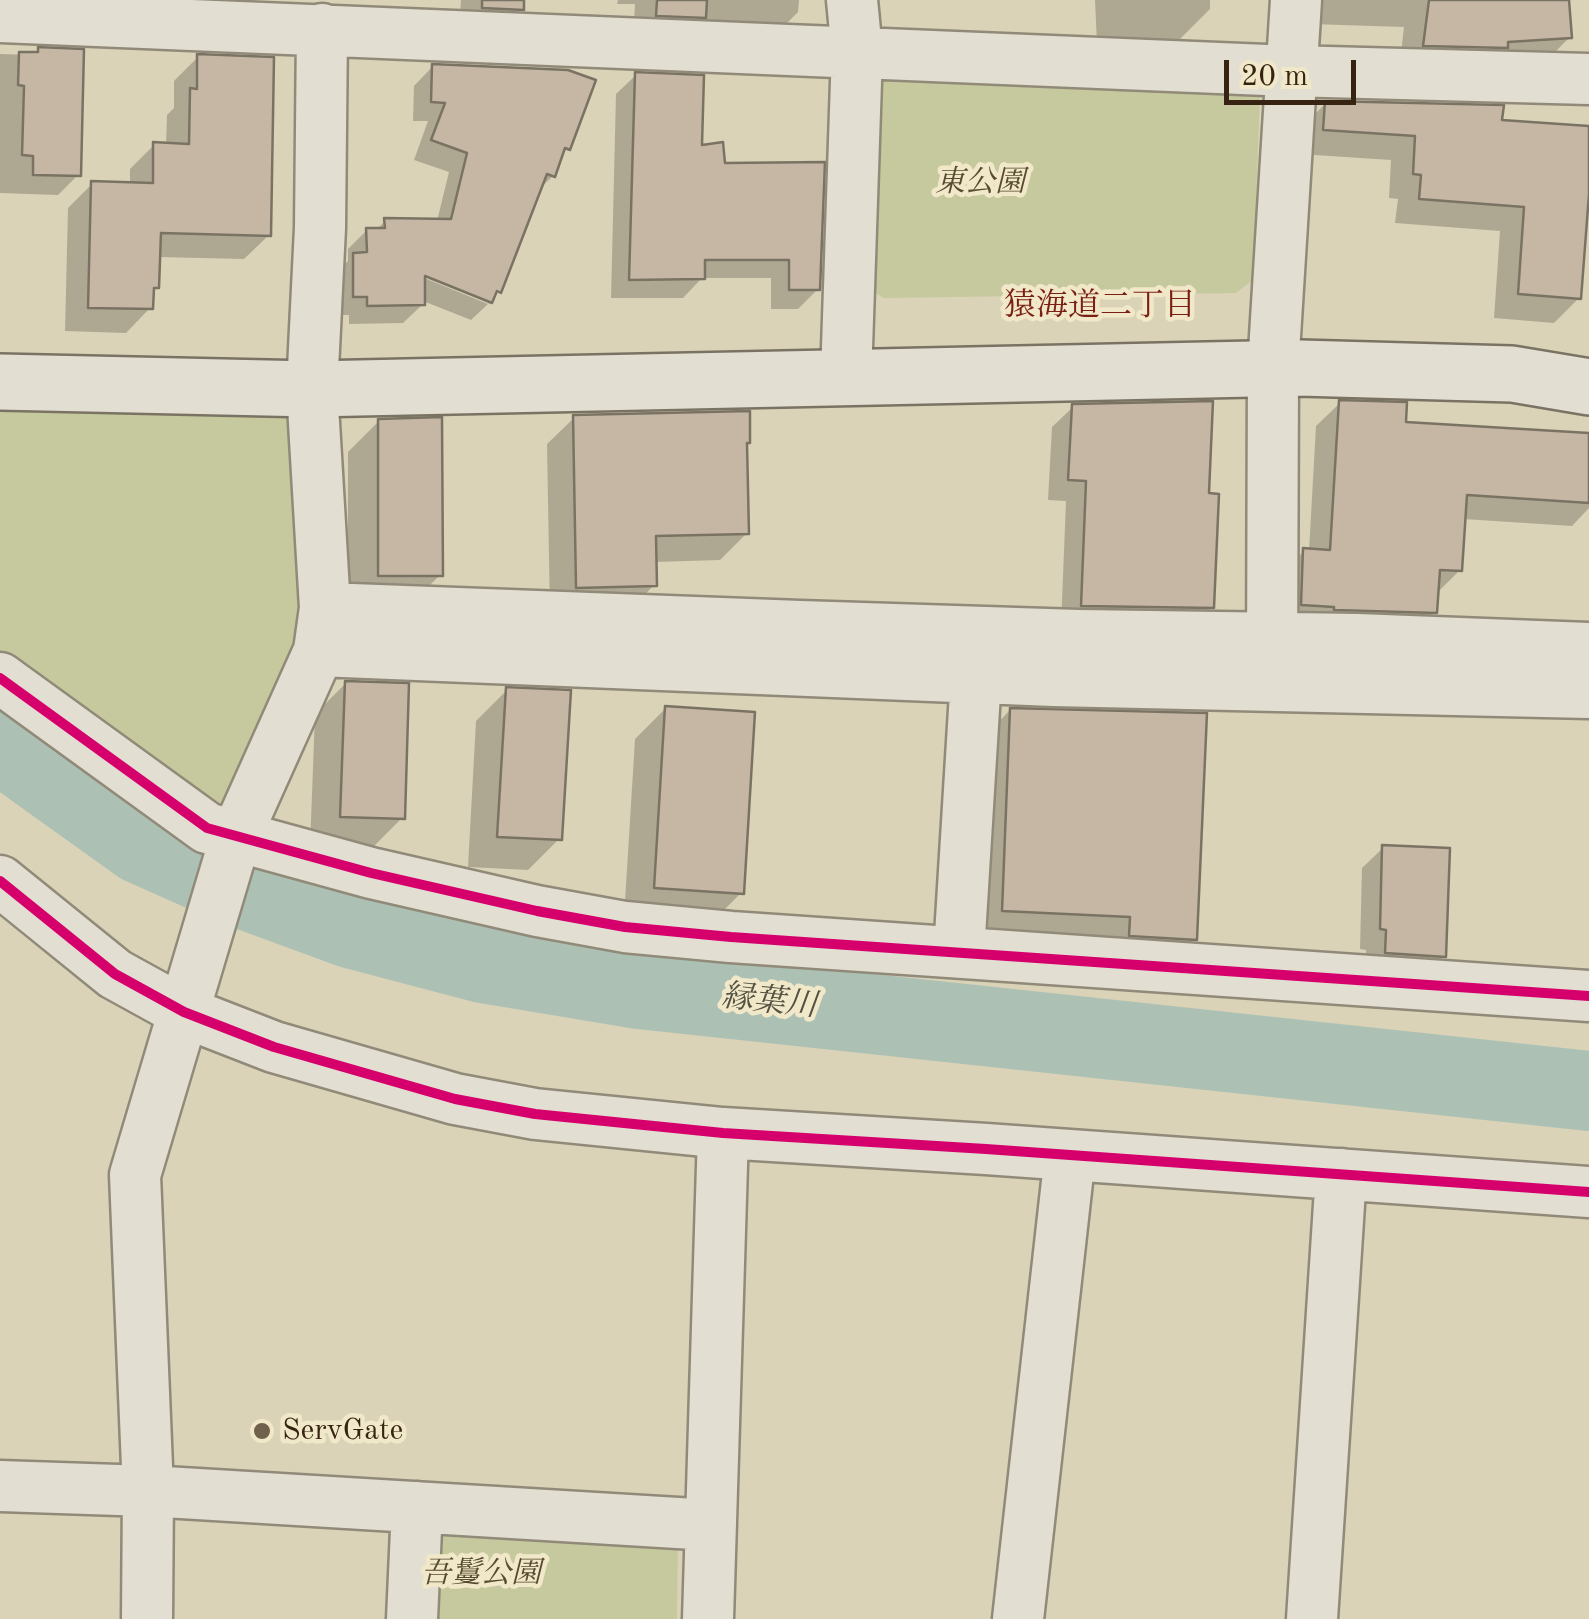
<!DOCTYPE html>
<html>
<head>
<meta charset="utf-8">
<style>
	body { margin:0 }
	#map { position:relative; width:1589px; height:1619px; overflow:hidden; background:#dad3b8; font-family:"Old Standard TT",serif }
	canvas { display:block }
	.scale { position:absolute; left:1224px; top:60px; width:132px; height:45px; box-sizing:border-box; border:5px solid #372312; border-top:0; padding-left:12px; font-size:30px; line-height:35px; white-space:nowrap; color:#372312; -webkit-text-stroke:8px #f0e8c8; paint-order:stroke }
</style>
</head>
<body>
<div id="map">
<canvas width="1589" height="1619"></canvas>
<div class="scale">20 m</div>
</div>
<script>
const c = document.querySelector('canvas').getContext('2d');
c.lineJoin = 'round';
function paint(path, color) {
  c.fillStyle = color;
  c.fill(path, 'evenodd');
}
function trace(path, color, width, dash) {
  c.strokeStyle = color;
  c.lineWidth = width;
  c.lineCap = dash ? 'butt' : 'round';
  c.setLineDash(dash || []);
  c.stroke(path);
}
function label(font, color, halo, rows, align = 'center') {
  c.font = font + ' "Old Standard TT","Noto Serif JP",serif';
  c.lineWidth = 9;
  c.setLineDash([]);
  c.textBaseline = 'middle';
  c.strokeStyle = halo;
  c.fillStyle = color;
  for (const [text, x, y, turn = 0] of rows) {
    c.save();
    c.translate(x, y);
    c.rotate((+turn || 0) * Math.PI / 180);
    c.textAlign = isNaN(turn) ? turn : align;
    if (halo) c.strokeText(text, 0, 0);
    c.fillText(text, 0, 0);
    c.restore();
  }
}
paint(new Path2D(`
	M 882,64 L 1248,81 L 1260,96 L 1253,280 L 1236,293 L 884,298 L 867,288 Z
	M 302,387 L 305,634 L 222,817 L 0,655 L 0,396 Z
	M 438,1528 L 678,1541 L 677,1619 L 434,1619 Z`), '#c6c99e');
paint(new Path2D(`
	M 461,0 L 521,0 L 521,9 L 497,33 L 459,31 Z
	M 618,0 L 799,0 L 798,12 L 774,36 L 633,39 L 635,4 L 617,4 Z
	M 1095,0 L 1210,0 L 1210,9 L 1179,40 L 1097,44 Z
	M 1312,0 L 1567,0 L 1570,37 L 1544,63 L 1399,71 L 1404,27 L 1311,24 Z
	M 39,50 L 78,175 L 58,195 L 0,193 L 0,54 L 34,55 Z
	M 198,57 L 269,235 L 244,259 L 158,257 L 157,287 L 151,293 L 150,308 L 126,333 L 65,331 L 68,208 L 92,184 L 130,185 L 130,169 L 154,145 L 166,146 L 167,115 L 174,108 L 174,81 Z
	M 433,66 L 567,149 L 559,157 L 553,176 L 538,190 L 498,291 L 488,304 L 488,298 L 414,269 L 412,273 L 488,304 L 471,320 L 423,301 L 423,304 L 403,323 L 349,324 L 349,315 L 335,315 L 334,274 L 348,261 L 348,249 L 367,230 L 376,230 L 385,221 L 437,221 L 449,172 L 414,160 L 428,121 L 413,121 L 414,86 Z
	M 636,75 L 699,147 L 723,165 L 818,289 L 798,309 L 771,309 L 771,278 L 702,278 L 683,298 L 611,298 L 616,94 Z
	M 1326,103 L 1500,122 L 1579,298 L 1554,323 L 1494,318 L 1500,231 L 1395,223 L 1398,199 L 1389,198 L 1391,160 L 1299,154 L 1301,128 Z
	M 1340,403 L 1403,425 L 1589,436 L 1589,508 L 1572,526 L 1463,519 L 1460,570 L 1436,594 L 1435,612 L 1411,636 L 1279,627 L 1281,574 L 1304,551 L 1309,551 L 1316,426 Z
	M 1073,407 L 1206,495 L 1212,607 L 1191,628 L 1061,626 L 1066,501 L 1048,500 L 1052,427 Z
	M 575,417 L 745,445 L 747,533 L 720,560 L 654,562 L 654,585 L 627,613 L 550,614 L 547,444 Z
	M 379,421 L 440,575 L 409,606 L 348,606 L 348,452 Z
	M 346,683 L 402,818 L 371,849 L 310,847 L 315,714 Z
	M 507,690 L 559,839 L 528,870 L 468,867 L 476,721 Z
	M 666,708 L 741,893 L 710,924 L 624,918 L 635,739 Z
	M 1010,710 L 1194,939 L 1174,960 L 1109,955 L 1110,936 L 982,931 L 990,731 Z
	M 1383,848 L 1444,956 L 1423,977 L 1366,973 L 1366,950 L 1360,949 L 1362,868 Z`), '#0003');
trace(new Path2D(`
	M 0,743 L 141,844 L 233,885 L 350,928 L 483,963 L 639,989 L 1589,1091`), '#acc1b4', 80);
const building = new Path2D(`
	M 482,0 L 524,0 L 524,10 L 482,8 Z
	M 657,0 L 707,0 L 706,18 L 656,16 Z
	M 1429,0 L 1569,0 L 1572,38 L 1508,42 L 1508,48 L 1423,46 Z
	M 38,47 L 84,49 L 81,176 L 33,175 L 33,156 L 22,155 L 24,86 L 18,85 L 19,52 L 38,52 Z
	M 197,54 L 274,57 L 271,236 L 161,233 L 159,288 L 154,288 L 153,309 L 88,308 L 91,181 L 153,183 L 153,142 L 189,144 L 190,88 L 197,89 Z
	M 432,64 L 568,70 L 596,80 L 570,150 L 565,148 L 555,177 L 547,174 L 501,293 L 497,291 L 492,303 L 425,276 L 425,305 L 367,306 L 367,297 L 353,297 L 353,253 L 367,252 L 366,228 L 385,228 L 384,218 L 451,219 L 467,153 L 431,140 L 445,103 L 431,102 Z
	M 635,72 L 704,75 L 702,145 L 723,142 L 725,163 L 825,162 L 820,290 L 789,290 L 789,260 L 705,260 L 705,279 L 629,280 Z
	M 1325,101 L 1504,105 L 1502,120 L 1589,126 L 1589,194 L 1581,299 L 1518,294 L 1524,207 L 1419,199 L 1421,175 L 1413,174 L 1415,136 L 1323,130 Z
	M 1339,400 L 1407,402 L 1406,422 L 1589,433 L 1589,503 L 1467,495 L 1462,571 L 1440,570 L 1437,613 L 1334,610 L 1334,607 L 1301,605 L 1303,548 L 1330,550 Z
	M 1213,401 L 1209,493 L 1219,494 L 1214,608 L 1081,606 L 1086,481 L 1068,480 L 1072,404 Z
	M 750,411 L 750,443 L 747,443 L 749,534 L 656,536 L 657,586 L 576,588 L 573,415 Z
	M 442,417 L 443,576 L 378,576 L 378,419 Z
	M 345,681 L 409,683 L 405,819 L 340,817 Z
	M 506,687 L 571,690 L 562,840 L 497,837 Z
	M 665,706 L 755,712 L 744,894 L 654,888 Z
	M 1010,708 L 1207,713 L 1197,940 L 1129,936 L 1130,917 L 1002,911 Z
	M 1382,845 L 1450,848 L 1446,957 L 1385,953 L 1386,930 L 1380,929 Z`);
paint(building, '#c6b6a4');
trace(building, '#7a7363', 2.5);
const street = new Path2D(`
	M 0,17 L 1290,71 L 1589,79
	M 846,377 L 857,52 L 852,0
	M 325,608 L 800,626 L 1078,635 L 1357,639 L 1589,648
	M 319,651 L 1054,681 L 1589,693
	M 1272,671 L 1273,368 L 1296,0
	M 0,678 L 207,828 L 371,873 L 537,911 L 625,927 L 731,937 L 1589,996
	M 0,881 L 115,974 L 184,1012 L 274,1047 L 455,1099 L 535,1114 L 723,1133 L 986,1149 L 1589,1192
	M 959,952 L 976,677
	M 0,1486 L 148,1491 L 711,1525
	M 147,1619 L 148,1491 L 135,1175 L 236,836 L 319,651 L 325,608 L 312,389 L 320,228 L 322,29
	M 412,1619 L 417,1507
	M 708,1619 L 723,1133
	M 1018,1619 L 1070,1155
	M 1312,1619 L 1341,1174`);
const secondary = new Path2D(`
	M 0,382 L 312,389 L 1300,368 L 1512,374 L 1589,387`);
trace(street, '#918a79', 55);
trace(secondary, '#7a7363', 60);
trace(street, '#e2ded1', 50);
trace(secondary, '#e2ded1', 55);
trace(new Path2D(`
	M 0,678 L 207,828 L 371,873 L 537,911 L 625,927 L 731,937 L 1589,996
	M 0,881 L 115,974 L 184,1012 L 274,1047 L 455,1099 L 535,1114 L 723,1133 L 986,1149 L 1589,1192`), '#d6006c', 10);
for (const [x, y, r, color] of [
	[262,1431,10,"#70614c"]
]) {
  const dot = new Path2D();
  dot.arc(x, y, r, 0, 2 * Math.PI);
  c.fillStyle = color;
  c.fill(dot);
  trace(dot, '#f0e8c8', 4);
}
label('italic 30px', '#574a30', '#f0e8c8', [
	["東公園",980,183],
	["吾鬘公園",481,1574]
]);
label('30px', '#372312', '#f0e8c8', [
	["ServGate",282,1431]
], 'left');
label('32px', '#7a1f14', '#f0e8c8', [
	["猿海道二丁目",1100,307]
]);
label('italic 32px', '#545042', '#f0e8c8', [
	["縁葉川",769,1002,6]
]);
</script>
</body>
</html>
